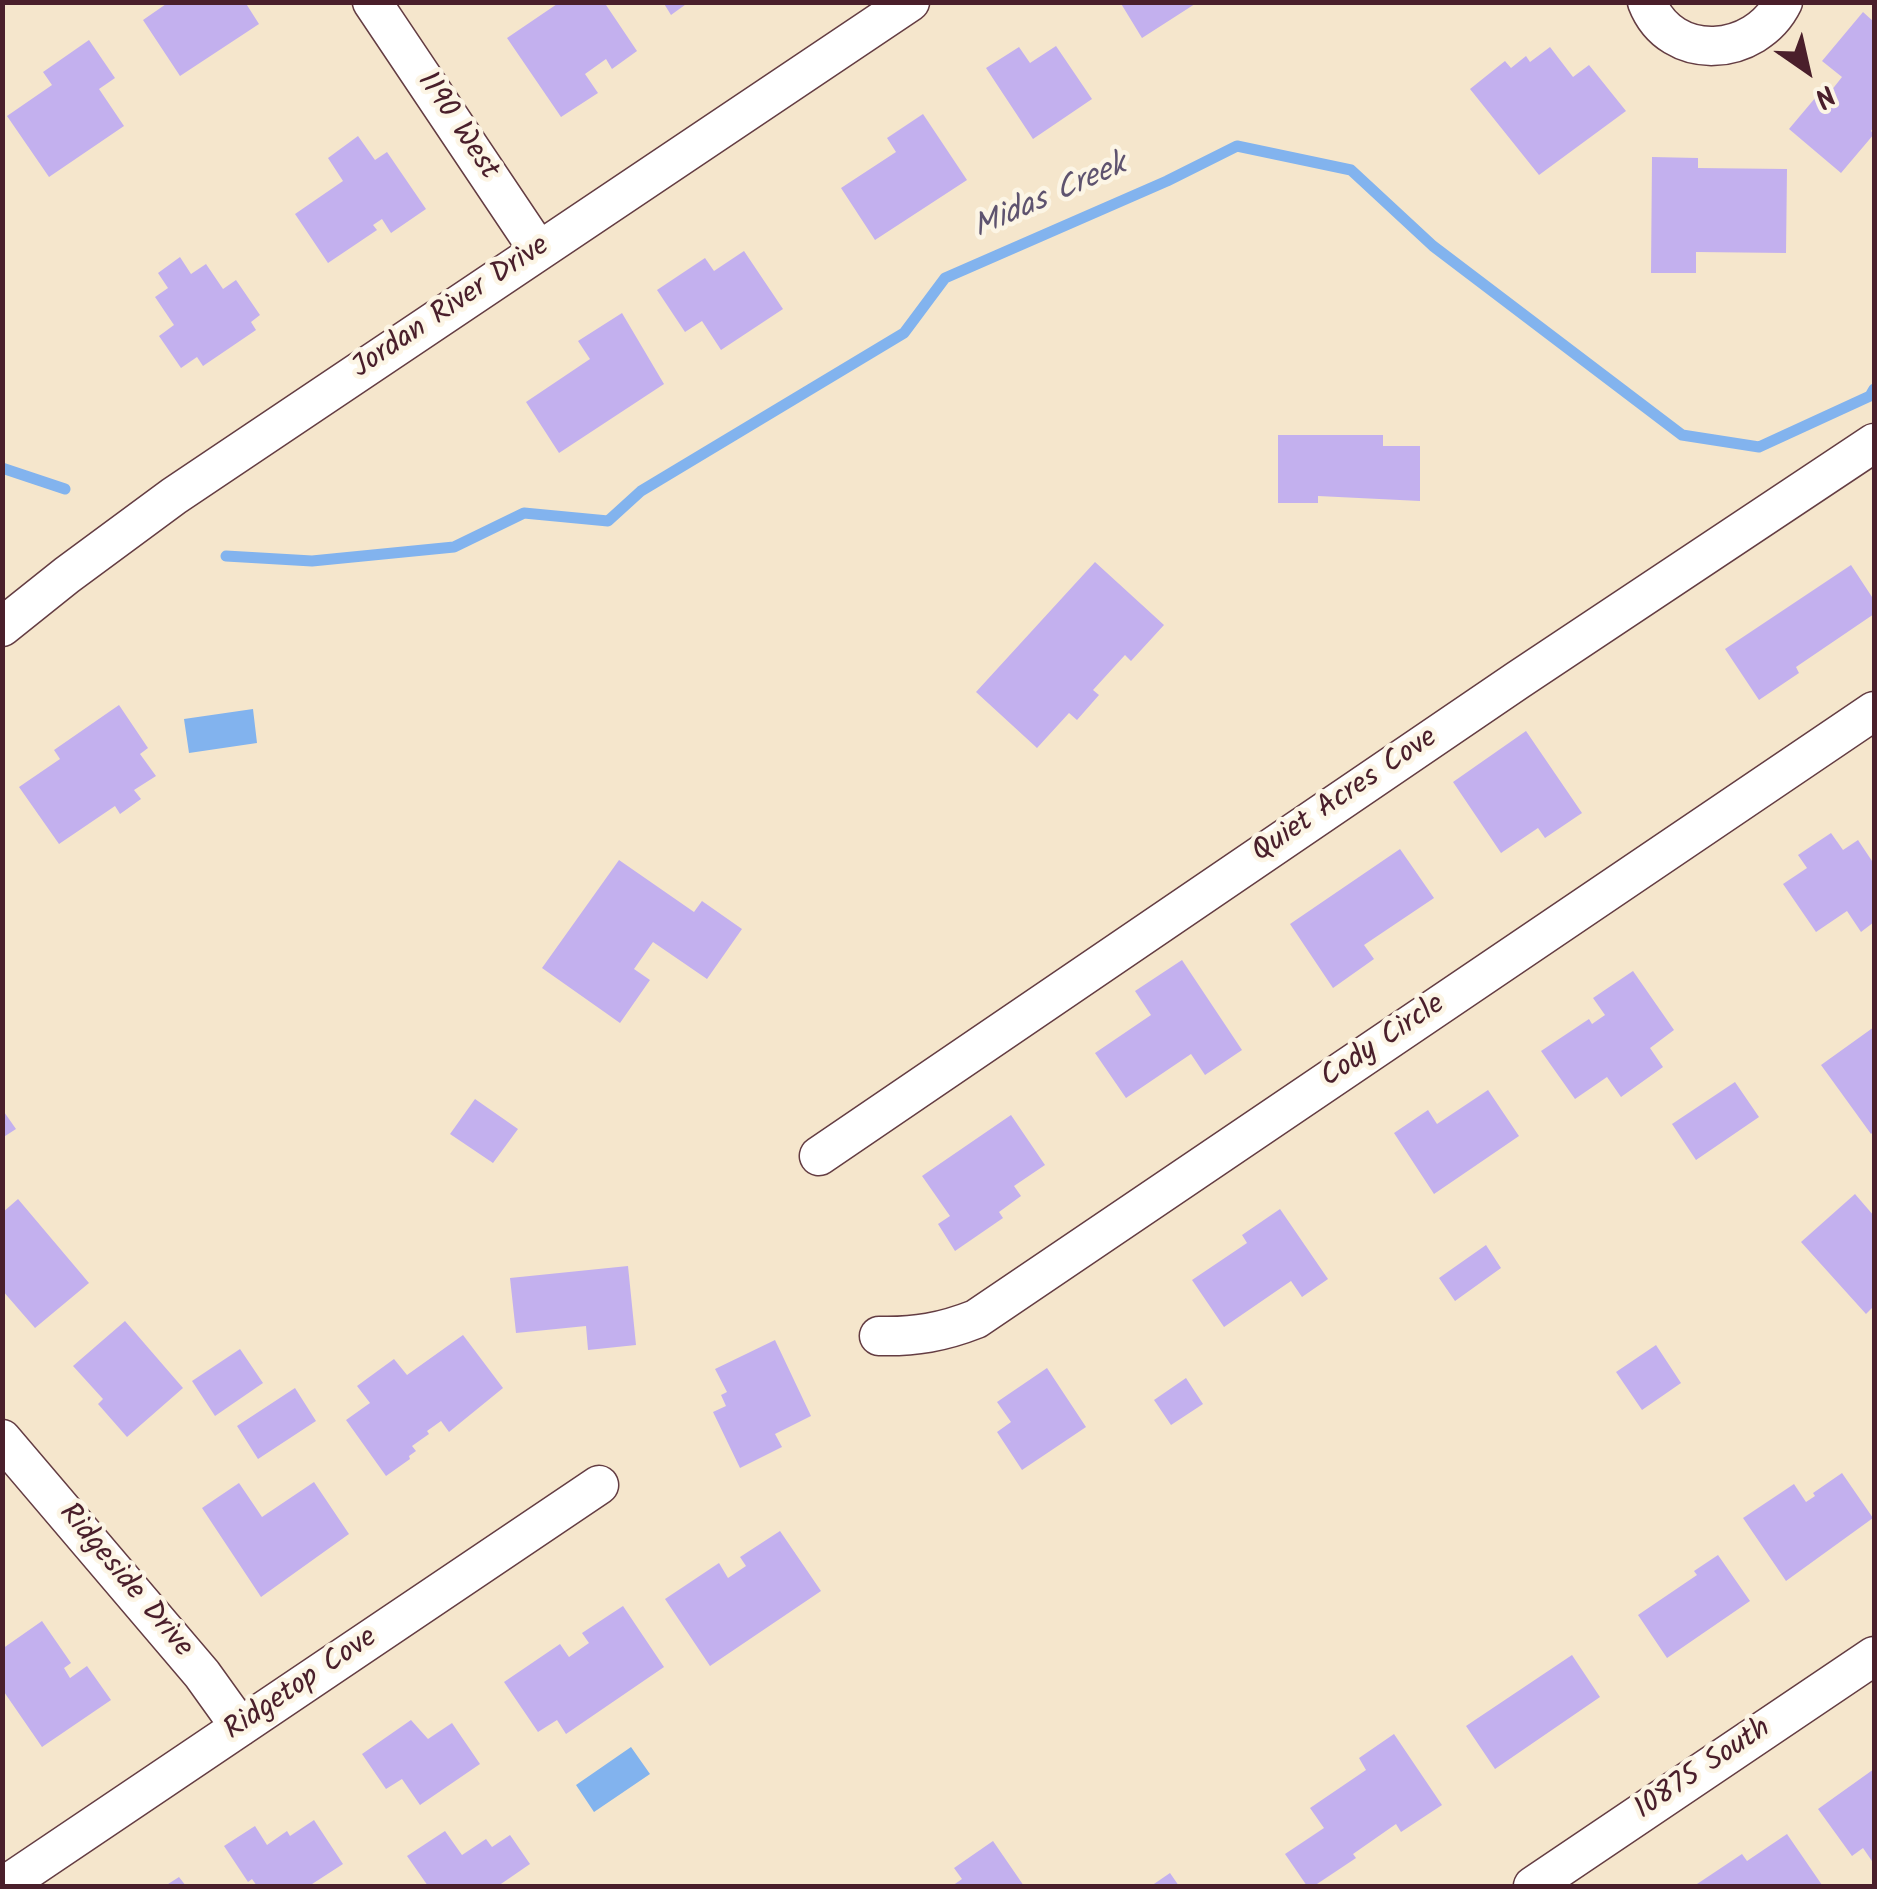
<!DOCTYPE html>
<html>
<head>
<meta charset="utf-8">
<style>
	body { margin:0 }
	#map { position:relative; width:1877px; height:1889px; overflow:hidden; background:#f5e6cc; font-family:Kalam,sans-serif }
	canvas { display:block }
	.frame { position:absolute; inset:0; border:5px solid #4a1f2b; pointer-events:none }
	.north { position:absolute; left:1757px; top:20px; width:100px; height:100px; -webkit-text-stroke:8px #fcf5e5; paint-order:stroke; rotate:146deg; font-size:28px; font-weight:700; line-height:40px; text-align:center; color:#4a1f2b }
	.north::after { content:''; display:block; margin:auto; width:35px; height:45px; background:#4a1f2b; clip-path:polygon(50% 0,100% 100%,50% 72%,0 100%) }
</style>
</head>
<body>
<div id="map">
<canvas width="1877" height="1889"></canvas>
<div class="frame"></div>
<div class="north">N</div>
</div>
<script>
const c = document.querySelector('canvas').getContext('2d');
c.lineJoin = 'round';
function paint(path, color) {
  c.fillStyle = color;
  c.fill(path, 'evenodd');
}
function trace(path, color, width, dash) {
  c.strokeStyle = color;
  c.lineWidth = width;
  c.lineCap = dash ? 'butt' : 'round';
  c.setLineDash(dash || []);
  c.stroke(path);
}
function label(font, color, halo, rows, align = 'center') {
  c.font = font + ' Kalam,sans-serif';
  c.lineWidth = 9;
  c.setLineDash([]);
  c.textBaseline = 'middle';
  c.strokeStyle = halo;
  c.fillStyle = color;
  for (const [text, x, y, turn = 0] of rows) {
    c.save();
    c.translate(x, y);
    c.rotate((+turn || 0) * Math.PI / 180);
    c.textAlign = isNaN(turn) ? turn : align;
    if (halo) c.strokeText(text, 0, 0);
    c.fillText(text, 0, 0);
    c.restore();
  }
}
paint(new Path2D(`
	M 253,709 L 257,743 L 189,753 L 184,719 Z
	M 631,1747 L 650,1774 L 594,1812 L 576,1785 Z`), '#82b3ee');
trace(new Path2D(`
	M 2,468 L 65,489
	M 226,556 L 312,561 L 454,547 L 524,513 L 608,521 L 641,491 L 904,333 L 945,278 L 1167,181 L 1237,146 L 1351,170 L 1433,246 L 1682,435 L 1759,447 L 1870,396 L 1874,389`), '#82b3ee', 11);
paint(new Path2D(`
	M 169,2 L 245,2 L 259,24 L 180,76 L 143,20 Z
	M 560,2 L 604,2 L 637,51 L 612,69 L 606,59 L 585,74 L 598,93 L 561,117 L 507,38 Z
	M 663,2 L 689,2 L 671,15 Z
	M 1120,2 L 1198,2 L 1142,38 Z
	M 1863,12 L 1874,22 L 1874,126 L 1871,131 L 1874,134 L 1841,173 L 1789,129 L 1821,91 L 1827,96 L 1842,77 L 1822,61 Z
	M 89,40 L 115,78 L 99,89 L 124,126 L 49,177 L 7,116 L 52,85 L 43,72 Z
	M 1056,46 L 1092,99 L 1033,139 L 986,68 L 1019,47 L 1030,63 Z
	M 1550,47 L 1573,77 L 1589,65 L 1626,111 L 1539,175 L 1470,89 L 1505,61 L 1511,68 L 1526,56 L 1530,62 Z
	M 923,114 L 967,180 L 875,240 L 841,188 L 896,152 L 887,138 Z
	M 358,136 L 375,160 L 387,152 L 426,209 L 391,233 L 382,219 L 373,225 L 377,230 L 328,263 L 295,214 L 343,181 L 328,158 Z
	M 1652,157 L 1698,158 L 1698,168 L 1787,169 L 1786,253 L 1696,252 L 1696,273 L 1651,273 Z
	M 744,251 L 783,309 L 721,350 L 702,321 L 685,332 L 657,290 L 705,258 L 714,271 Z
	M 180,257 L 191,274 L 206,264 L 223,289 L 236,280 L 260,315 L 251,322 L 256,330 L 203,366 L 197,357 L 181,368 L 159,336 L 174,325 L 155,297 L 168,288 L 158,273 Z
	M 622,313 L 664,384 L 559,453 L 526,402 L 590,359 L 578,341 Z
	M 1278,435 L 1383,435 L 1383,446 L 1420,446 L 1420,501 L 1318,496 L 1318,503 L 1278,503 Z
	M 1095,562 L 1164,625 L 1131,661 L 1125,655 L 1093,690 L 1099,695 L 1077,720 L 1069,713 L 1037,748 L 976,692 Z
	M 1851,565 L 1874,600 L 1874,614 L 1796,667 L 1799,673 L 1759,700 L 1725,649 Z
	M 119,705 L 148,748 L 140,754 L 156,776 L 134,790 L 141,799 L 120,814 L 115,806 L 59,844 L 19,787 L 60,759 L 54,750 Z
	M 1526,731 L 1582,813 L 1545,838 L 1538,828 L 1501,853 L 1453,782 Z
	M 1831,833 L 1843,850 L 1858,840 L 1874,864 L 1874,922 L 1861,932 L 1847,911 L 1816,932 L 1783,884 L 1807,868 L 1798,855 Z
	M 1400,849 L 1434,898 L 1364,945 L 1374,959 L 1333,988 L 1290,924 Z
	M 619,860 L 694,912 L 702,901 L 742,929 L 707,979 L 653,942 L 634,969 L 650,980 L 620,1023 L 542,968 Z
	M 1182,960 L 1242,1050 L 1205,1075 L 1191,1054 L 1126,1098 L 1095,1053 L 1151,1015 L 1135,991 Z
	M 1633,971 L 1674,1030 L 1650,1048 L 1663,1067 L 1621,1097 L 1607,1077 L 1575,1099 L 1541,1051 L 1589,1019 L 1592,1024 L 1605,1015 L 1593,998 Z
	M 1874,1027 L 1874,1131 L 1871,1134 L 1821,1065 Z
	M 1735,1082 L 1759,1117 L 1696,1160 L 1672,1124 Z
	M 1488,1090 L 1519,1136 L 1434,1194 L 1394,1133 L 1428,1110 L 1437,1124 Z
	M 475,1099 L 518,1129 L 493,1163 L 450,1134 Z
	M 2,1109 L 16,1129 L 2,1138 Z
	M 1011,1115 L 1045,1165 L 1014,1186 L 1021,1196 L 999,1212 L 1003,1218 L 955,1251 L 938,1224 L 950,1216 L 922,1176 Z
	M 1855,1194 L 1874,1216 L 1874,1306 L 1866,1314 L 1801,1242 Z
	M 18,1199 L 89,1283 L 35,1328 L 2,1290 L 2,1213 Z
	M 1280,1209 L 1328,1279 L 1302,1297 L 1291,1281 L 1224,1327 L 1192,1280 L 1247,1243 L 1242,1235 Z
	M 1486,1245 L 1501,1268 L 1455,1301 L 1439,1278 Z
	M 628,1266 L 636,1345 L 588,1350 L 586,1326 L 516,1333 L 510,1278 Z
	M 125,1321 L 183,1388 L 127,1437 L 98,1404 L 103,1399 L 73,1366 Z
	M 463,1335 L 503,1388 L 449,1432 L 441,1421 L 427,1431 L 429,1434 L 412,1446 L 416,1451 L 409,1456 L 410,1459 L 386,1476 L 346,1420 L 370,1403 L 357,1386 L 394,1359 L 407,1375 Z
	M 775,1340 L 811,1416 L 775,1434 L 782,1447 L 740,1468 L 713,1412 L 726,1406 L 721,1395 L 727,1392 L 715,1369 Z
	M 1656,1345 L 1681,1383 L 1642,1410 L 1616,1372 Z
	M 240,1349 L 263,1383 L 215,1416 L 192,1381 Z
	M 1047,1368 L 1086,1427 L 1022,1470 L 997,1432 L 1011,1422 L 997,1402 Z
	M 1186,1378 L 1203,1404 L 1171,1425 L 1154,1400 Z
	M 295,1388 L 316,1421 L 258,1459 L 237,1426 Z
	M 1842,1473 L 1873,1518 L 1786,1581 L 1743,1518 L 1794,1484 L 1806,1502 L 1815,1496 L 1813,1493 Z
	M 314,1482 L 349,1534 L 261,1597 L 202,1508 L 239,1483 L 262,1517 Z
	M 780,1531 L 821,1591 L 710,1666 L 665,1599 L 719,1563 L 728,1578 L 746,1566 L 740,1557 Z
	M 1718,1555 L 1750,1601 L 1667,1658 L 1638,1615 L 1697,1575 L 1694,1571 Z
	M 623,1606 L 664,1667 L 566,1734 L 557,1720 L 538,1732 L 504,1682 L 560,1644 L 569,1657 L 589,1643 L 582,1633 Z
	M 42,1621 L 71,1663 L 64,1668 L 70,1678 L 87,1666 L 111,1700 L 42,1747 L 2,1689 L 2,1649 Z
	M 1572,1655 L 1600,1697 L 1495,1769 L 1466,1726 Z
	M 411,1720 L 428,1739 L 452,1723 L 480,1764 L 420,1805 L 402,1779 L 386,1789 L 362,1754 Z
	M 1394,1734 L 1442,1805 L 1401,1832 L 1396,1824 L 1353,1854 L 1356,1858 L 1314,1886 L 1307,1886 L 1285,1854 L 1324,1828 L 1310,1808 L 1366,1770 L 1359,1758 Z
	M 1874,1769 L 1874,1864 L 1863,1848 L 1852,1856 L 1818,1809 Z
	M 314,1820 L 343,1864 L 309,1886 L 257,1886 L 252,1879 L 248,1882 L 224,1846 L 255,1826 L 267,1845 L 287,1831 L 290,1836 Z
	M 445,1831 L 462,1855 L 486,1839 L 492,1847 L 510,1835 L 530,1864 L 498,1886 L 428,1886 L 407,1856 Z
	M 1787,1834 L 1822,1885 L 1819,1886 L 1694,1886 L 1742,1854 L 1747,1861 Z
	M 993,1841 L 1024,1886 L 952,1886 L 962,1879 L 954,1868 Z
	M 1170,1873 L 1179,1886 L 1151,1886 Z
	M 179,1877 L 186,1886 L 165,1886 Z`), '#c3b0ee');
const street = new Path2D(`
	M 372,2 L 539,251
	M 1647,2 C 1671,64 1756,57 1783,2
	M 2,627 L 67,575 L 174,496 L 910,2
	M 819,1156 L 1518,680 L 1874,443
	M 879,1336 C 915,1337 943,1332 976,1319 L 1874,711
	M 2,1439 L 202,1674 L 240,1727
	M 4,1886 L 599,1485
	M 1533,1886 L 1874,1656`);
trace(street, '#643d43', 41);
trace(street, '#fff', 38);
label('30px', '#4a1f2b', '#fcf5e5', [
	["1190 West",456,127,56],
	["Jordan River Drive",452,309,-34],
	["Quiet Acres Cove",1346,797,-34],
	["Cody Circle",1384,1043,-34],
	["Ridgeside Drive",124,1582,50],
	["Ridgetop Cove",302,1686,-34],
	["10875 South",1704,1771,-34]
]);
label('italic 32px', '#5e536f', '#fcf5e5', [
	["Midas Creek",1051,199,-24]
]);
</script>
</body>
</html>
